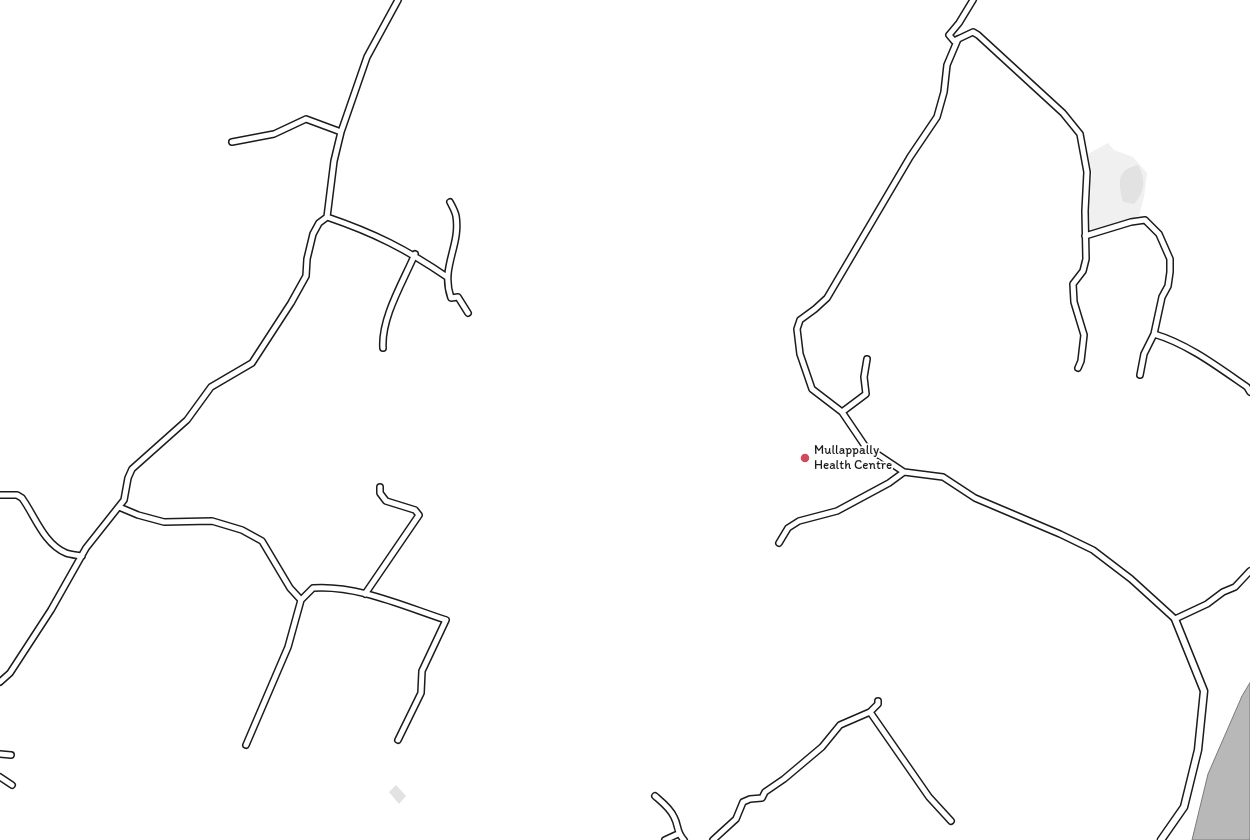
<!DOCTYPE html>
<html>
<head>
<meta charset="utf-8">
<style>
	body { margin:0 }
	canvas { display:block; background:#fff }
</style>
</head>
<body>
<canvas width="1250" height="840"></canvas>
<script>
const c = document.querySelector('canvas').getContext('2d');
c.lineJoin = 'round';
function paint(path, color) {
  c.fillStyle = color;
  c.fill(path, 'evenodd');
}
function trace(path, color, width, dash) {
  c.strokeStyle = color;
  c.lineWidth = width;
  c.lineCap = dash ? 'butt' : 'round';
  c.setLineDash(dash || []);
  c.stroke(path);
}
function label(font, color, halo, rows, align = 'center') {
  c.font = font + ' Itim,sans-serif';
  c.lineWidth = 3.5;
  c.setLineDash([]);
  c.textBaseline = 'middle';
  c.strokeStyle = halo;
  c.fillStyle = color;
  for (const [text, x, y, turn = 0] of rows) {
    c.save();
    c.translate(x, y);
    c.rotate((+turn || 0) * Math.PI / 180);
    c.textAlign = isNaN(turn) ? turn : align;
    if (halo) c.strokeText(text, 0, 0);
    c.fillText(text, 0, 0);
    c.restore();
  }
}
paint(new Path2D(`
	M 1108,143 L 1114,150 L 1133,157 L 1147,173 L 1144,197 L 1139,216 L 1091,233 L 1089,212 L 1092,173 L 1088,154 Z`), '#f0f0f0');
paint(new Path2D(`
	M 1138,165 C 1146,178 1145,192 1134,204 L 1123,202 C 1119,184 1115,170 1138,165 Z
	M 396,785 L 406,796 L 399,804 L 389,792 Z`), '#e2e2e2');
const water = new Path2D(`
	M 1250,683 L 1250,840 L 1192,840 L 1208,774 L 1242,696 Z`);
paint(water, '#b8b8b8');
trace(water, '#7a7a7a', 1);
const minor = new Path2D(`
	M 973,0 L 959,23 L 949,35 L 954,41 L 973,32 L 978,35 L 1063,113 L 1080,134 L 1087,172 L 1085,211 L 1086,259 L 1083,271 L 1073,284 L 1074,302 L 1084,335 L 1081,361 L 1078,368
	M 958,39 L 947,65 L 944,92 L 937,117 L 910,157 L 827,298 L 815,309 L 800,320 L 797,329 L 800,354 L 812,389 L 842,412 L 865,446 L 904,472 L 943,477 L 975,498 L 1060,534 L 1093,550 L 1131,579 L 1175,619 L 1207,604 L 1223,592 L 1235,587 L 1250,571
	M 232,142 L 274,134 L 306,119 L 341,132
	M 450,202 C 452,206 455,211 456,216 C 461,246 440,267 451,298 L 458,297 L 468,313
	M 327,217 C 374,233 406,249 447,277
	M 1085,236 L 1131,222 L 1145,220 L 1159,234 L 1170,259 L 1170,272 L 1168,286 L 1162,297 L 1154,334 L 1144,354 L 1140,375
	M 1154,334 C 1188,344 1218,367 1247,387 L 1250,392
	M 383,348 C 381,318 403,282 415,254
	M 842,412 L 866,394 L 864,377 L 867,359
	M 0,495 L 17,495 L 22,498 C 35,516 44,544 66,553 C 71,555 77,555 82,556
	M 119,507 L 138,515 L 164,522 L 212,521 L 242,530 L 262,541 L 290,588 L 301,600
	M 779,543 L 788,528 L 799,521 L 837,511 L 889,483 L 904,472
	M 365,594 L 419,515 L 415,510 L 386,501 L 380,493 L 380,487
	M 0,682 L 10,673 L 51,610 L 86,548 L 124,500 L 128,478 L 132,469 L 187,420 L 211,387 L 252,363 L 291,303 L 306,276 L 307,259 L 313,234 L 319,223 L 327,217 L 334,161 L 341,132 L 367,57 L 398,0
	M 870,712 L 929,797 L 951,821
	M 246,745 L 288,647 L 301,600 L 313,588 C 358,585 403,606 446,620 L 422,671 L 421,693 L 398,740
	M 0,754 L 11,755
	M 0,777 L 12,785
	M 655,796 C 662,802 670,808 674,817 C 679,826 676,832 684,840
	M 665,840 L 678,834
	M 713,840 L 736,819 L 743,802 L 750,799 L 762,798 L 765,792 L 784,779 L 822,747 L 840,725 L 870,712 L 878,704 L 878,701`);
const tertiary = new Path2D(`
	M 1161,840 L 1184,807 L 1198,750 L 1204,691 L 1175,619`);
trace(minor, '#1c1c1c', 8);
trace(tertiary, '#1c1c1c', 9);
trace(minor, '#fff', 5);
trace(tertiary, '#fff', 6);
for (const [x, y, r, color] of [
	[805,458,5,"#d1495b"]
]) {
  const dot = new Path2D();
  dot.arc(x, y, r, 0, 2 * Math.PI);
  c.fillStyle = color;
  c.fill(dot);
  trace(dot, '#fff', 1.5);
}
label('13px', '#1c1c1c', '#fff', [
	["Mullappally",814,451],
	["Health Centre",814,466]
], 'left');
</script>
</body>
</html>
